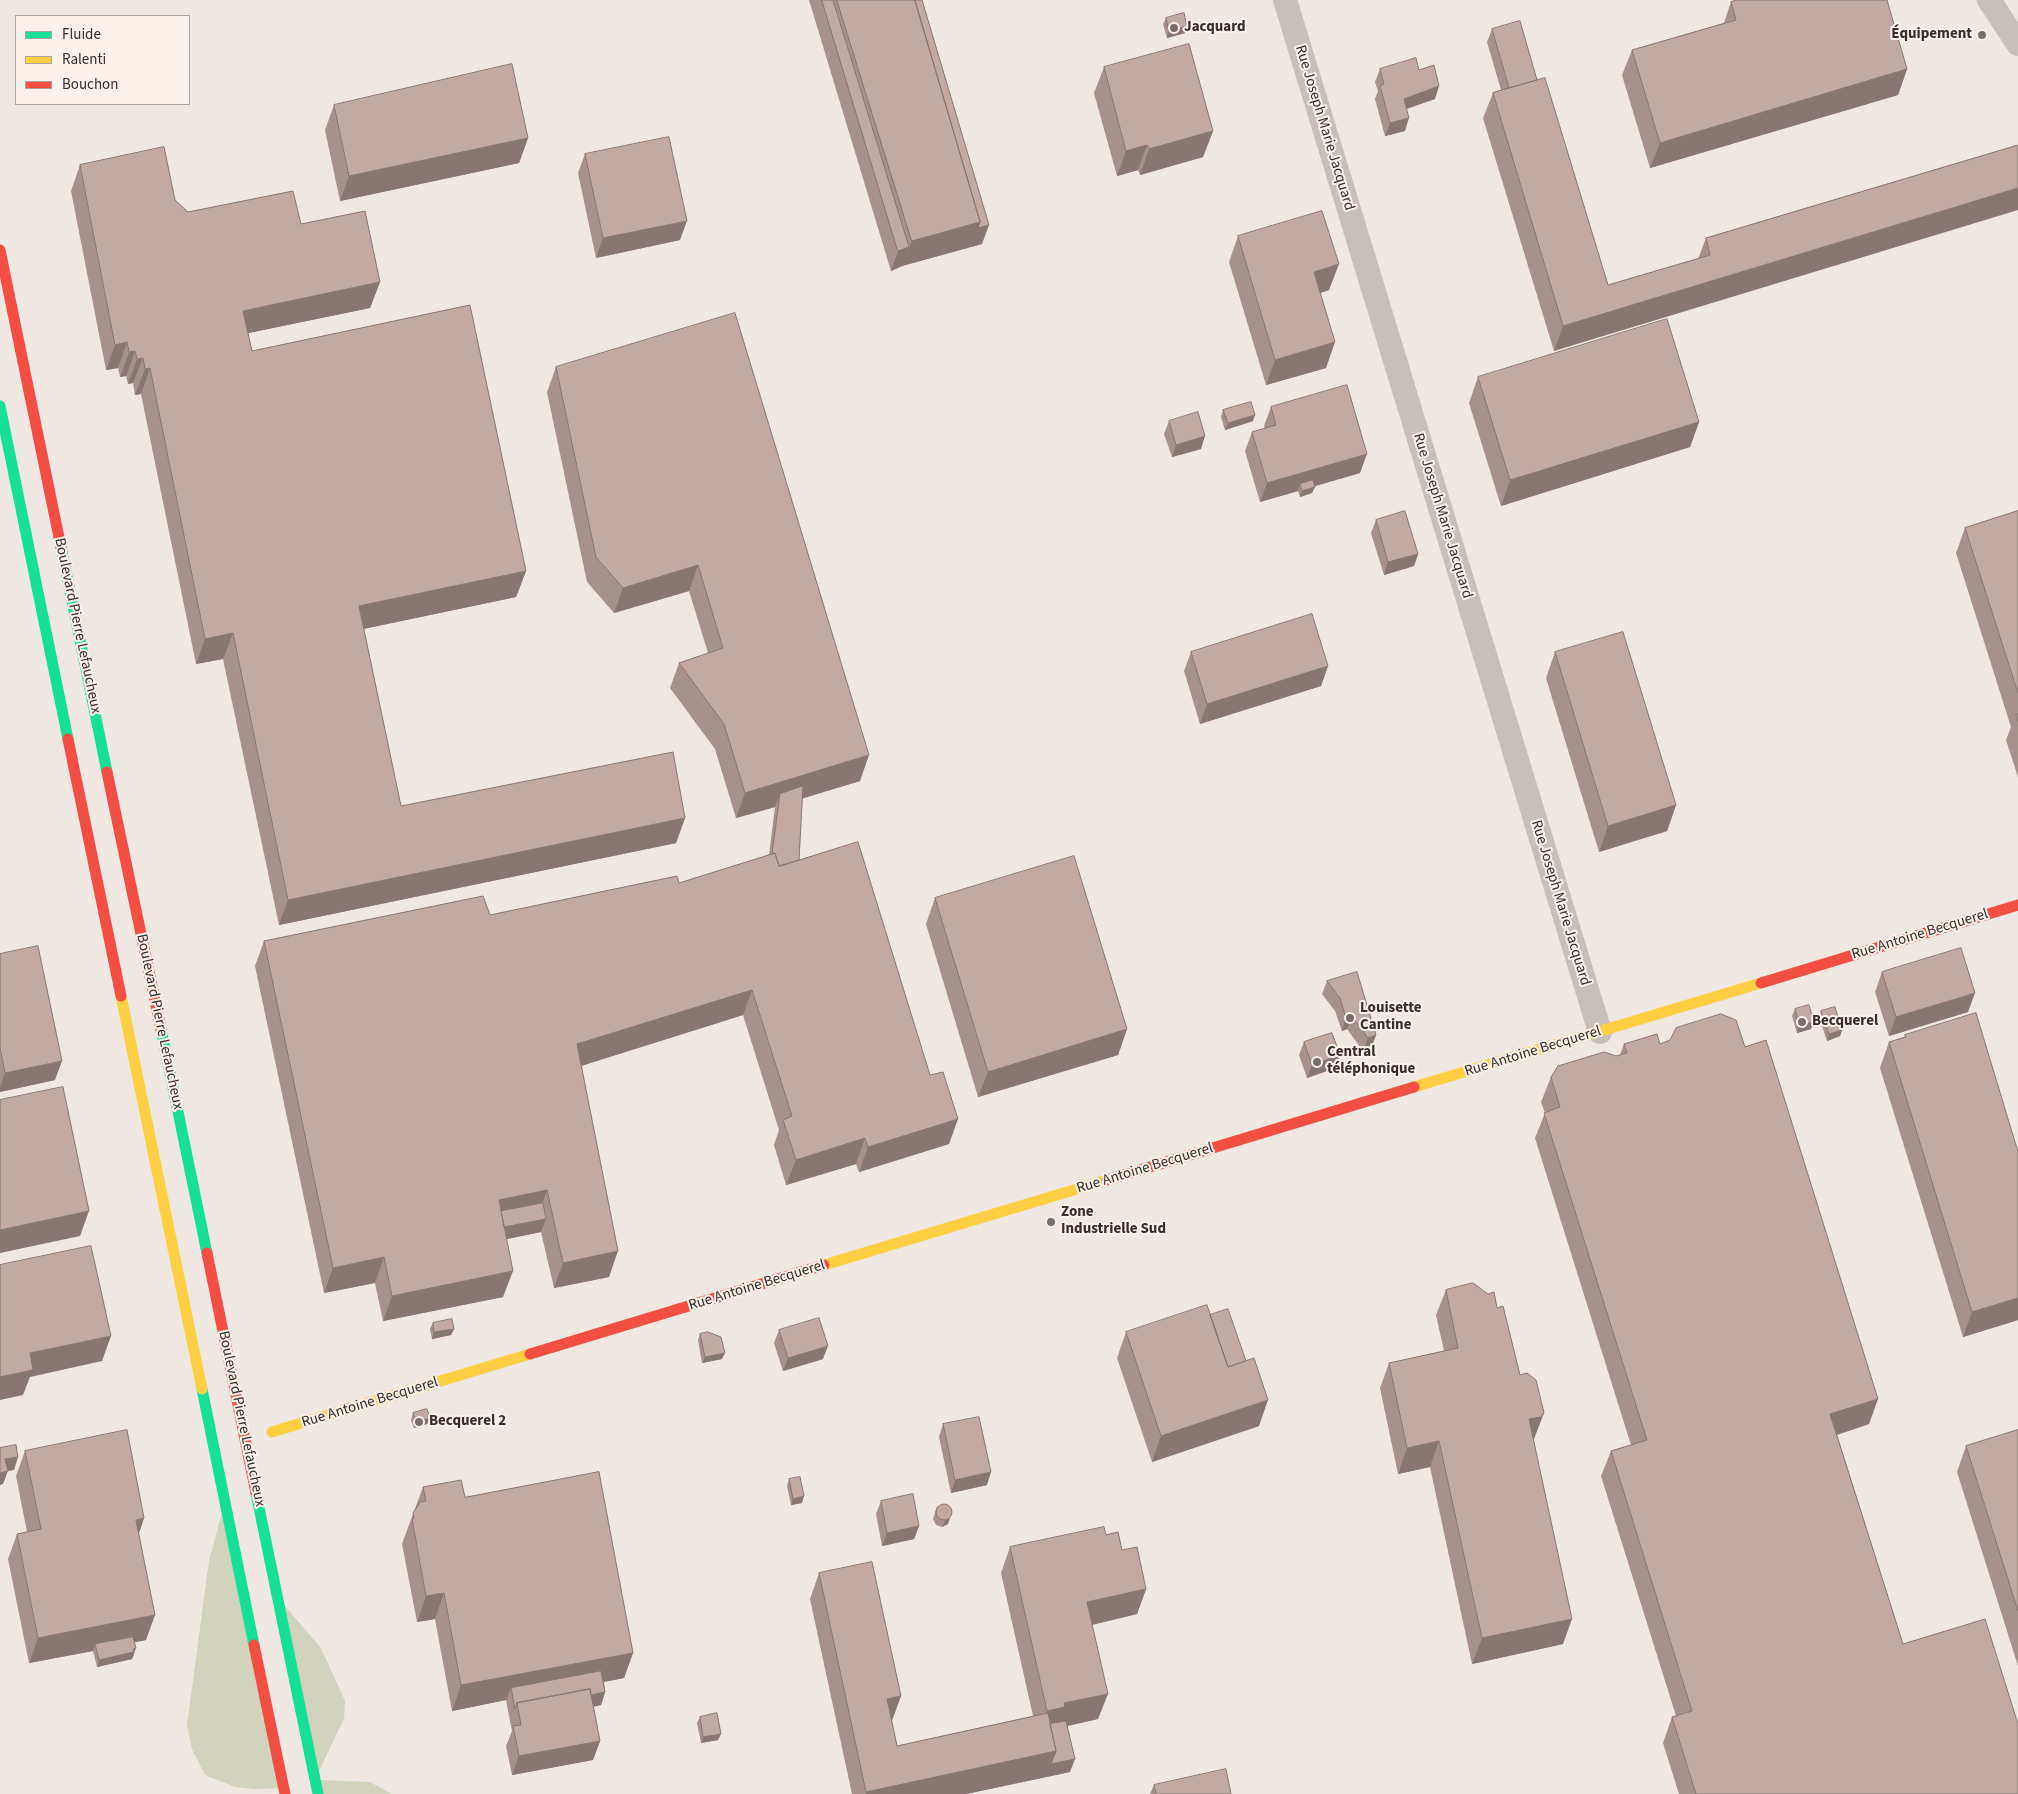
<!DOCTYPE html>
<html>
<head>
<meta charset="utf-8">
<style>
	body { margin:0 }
	#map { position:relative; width:2018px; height:1794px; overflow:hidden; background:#eee7e2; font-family:"Source Sans 3",sans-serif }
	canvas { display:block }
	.legend { position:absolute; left:15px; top:15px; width:175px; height:90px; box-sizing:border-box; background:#faf1ea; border:1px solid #ada29d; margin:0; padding:6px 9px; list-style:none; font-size:15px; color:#392c29 }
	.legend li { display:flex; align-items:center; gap:10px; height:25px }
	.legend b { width:25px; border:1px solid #ada29d }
</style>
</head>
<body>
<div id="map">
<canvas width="2018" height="1794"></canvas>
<ul class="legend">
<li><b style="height:6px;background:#16e098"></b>Fluide</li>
<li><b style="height:6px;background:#ffcf43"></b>Ralenti</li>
<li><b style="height:6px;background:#f24e42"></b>Bouchon</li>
</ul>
</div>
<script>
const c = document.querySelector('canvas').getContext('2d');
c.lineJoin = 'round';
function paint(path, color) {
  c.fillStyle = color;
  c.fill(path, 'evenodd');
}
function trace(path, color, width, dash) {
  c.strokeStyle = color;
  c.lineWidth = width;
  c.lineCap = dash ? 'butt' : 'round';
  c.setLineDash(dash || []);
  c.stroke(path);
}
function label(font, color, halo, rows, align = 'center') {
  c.font = font + ' "Source Sans 3",sans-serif';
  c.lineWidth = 4;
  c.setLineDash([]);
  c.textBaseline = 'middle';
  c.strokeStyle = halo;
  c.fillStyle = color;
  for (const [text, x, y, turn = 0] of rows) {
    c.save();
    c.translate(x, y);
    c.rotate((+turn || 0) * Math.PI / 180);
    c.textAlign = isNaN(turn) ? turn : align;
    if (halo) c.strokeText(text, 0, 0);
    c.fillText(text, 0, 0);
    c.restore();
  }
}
paint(new Path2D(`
	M 225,1502 L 283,1788 L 256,1789 L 235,1787 L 205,1775 L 192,1749 L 187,1725 L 209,1561 Z
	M 277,1597 L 321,1648 L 345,1701 L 344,1718 L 315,1780 L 370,1782 L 392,1794 L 318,1794 Z`), '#d1d3bc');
trace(new Path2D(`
	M 1285,0 L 1600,1032
	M 1989,0 L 2018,44`), '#c7bfbb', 24);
trace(new Path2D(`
	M 0,406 L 68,739
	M 61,547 L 107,772
	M 161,1029 L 207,1253
	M 202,1389 L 254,1645
	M 256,1493 L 318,1794`), '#16e098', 11);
trace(new Path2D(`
	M 121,996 L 202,1389
	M 1414,1087 L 1761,983
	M 824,1265 L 1107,1180
	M 272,1432 L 530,1354`), '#ffcf43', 11);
trace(new Path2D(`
	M 0,250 L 61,547
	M 68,739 L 121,996
	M 107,772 L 161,1029
	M 1761,983 L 2018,905
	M 1107,1180 L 1414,1087
	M 207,1253 L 256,1493
	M 530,1354 L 824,1265
	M 254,1645 L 285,1794`), '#f24e42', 11);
paint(new Path2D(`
	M 809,0 L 922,0 L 982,244 L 902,266 L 891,271 Z
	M 1731,2 L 1907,69 L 1898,95 L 1650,168 L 1622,75 L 1632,50 L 1724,23 Z
	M 1166,18 L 1185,33 L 1167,38 L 1163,24 Z
	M 1492,29 L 1537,80 L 1608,285 L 1698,259 L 1706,238 L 2018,145 L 1554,351 L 1483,118 L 1493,93 L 1501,90 L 1487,42 Z
	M 1104,67 L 1213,131 L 1203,157 L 1140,175 L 1138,170 L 1117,176 L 1094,93 Z
	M 1380,69 L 1419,70 L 1435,99 L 1407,109 L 1405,131 L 1385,136 L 1375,99 L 1378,91 L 1375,82 Z
	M 334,105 L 528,138 L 519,163 L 340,201 L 325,130 Z
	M 585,154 L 680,240 L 596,258 L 578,173 Z
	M 80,165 L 175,200 L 188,212 L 301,224 L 380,282 L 370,308 L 248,333 L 252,351 L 526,571 L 516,597 L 363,629 L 401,806 L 685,818 L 676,843 L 279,925 L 223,659 L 196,664 L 141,394 L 135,395 L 133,383 L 128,384 L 126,376 L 120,377 L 118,368 L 106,370 L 71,191 Z
	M 1238,236 L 1329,290 L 1320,293 L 1326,368 L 1266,385 L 1229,262 Z
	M 556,367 L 860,781 L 802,798 L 799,860 L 949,1144 L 859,1172 L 856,1164 L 786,1185 L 774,1145 L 779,1130 L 743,1015 L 581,1066 L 609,1277 L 554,1288 L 541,1232 L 506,1239 L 503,1297 L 383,1321 L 375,1283 L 324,1293 L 255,966 L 264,941 L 490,915 L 679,883 L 769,855 L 775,807 L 736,818 L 715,749 L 670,688 L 679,663 L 708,653 L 689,591 L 614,613 L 587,582 L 547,392 Z
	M 1478,377 L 1699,422 L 1690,447 L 1501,506 L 1469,403 Z
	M 1271,407 L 1360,473 L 1314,486 L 1312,493 L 1300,497 L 1298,491 L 1260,502 L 1245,451 L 1252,432 L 1265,429 L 1264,426 Z
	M 1223,410 L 1253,421 L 1225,430 L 1221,417 Z
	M 1169,421 L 1201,449 L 1172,457 L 1164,434 Z
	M 2018,511 L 2018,777 L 2006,740 L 2011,727 L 1956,553 L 1965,528 Z
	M 1376,520 L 1418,554 L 1414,566 L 1384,575 L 1371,533 Z
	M 1191,652 L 1328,666 L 1321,686 L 1200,724 L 1184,671 Z
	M 1555,652 L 1676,805 L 1667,831 L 1599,852 L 1546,678 Z
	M 935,898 L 1127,1029 L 1118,1055 L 978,1097 L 926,924 Z
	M 0,954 L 55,1080 L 0,1092 Z
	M 1882,972 L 1968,1012 L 1889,1036 L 1875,992 Z
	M 1327,981 L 1376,1035 L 1371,1048 L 1363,1051 L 1347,1029 L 1342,1031 L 1335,1011 L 1322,994 Z
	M 1795,1009 L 1814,1022 L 1811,1029 L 1797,1033 L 1792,1016 Z
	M 1821,1011 L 1842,1030 L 1840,1036 L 1827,1041 L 1819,1017 Z
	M 1905,1035 L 2018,1152 L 2018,1320 L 1963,1337 L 1880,1068 L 1889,1042 L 1904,1037 Z
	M 1304,1042 L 1340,1055 L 1335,1068 L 1307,1078 L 1299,1055 Z
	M 1624,1044 L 1660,1044 L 1745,1047 L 1869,1424 L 1837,1435 L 1903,1644 L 2018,1794 L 1679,1794 L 1663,1743 L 1672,1717 L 1676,1716 L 1601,1476 L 1611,1451 L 1631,1445 L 1535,1138 L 1545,1113 L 1541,1102 L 1551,1077 L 1620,1055 Z
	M 1446,1290 L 1497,1308 L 1534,1439 L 1534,1440 L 1563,1644 L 1472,1664 L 1430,1467 L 1398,1474 L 1380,1388 L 1389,1363 L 1444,1351 L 1436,1315 Z
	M 1210,1315 L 1259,1426 L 1152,1462 L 1117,1358 L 1126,1332 Z
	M 433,1323 L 454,1329 L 451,1335 L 432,1339 L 430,1329 Z
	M 779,1330 L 823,1359 L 783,1371 L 774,1343 Z
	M 700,1334 L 722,1359 L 702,1363 L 698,1340 Z
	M 413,1413 L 430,1418 L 427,1424 L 414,1428 L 411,1420 Z
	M 943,1424 L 987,1485 L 951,1493 L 939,1437 Z
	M 2018,1430 L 2018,1666 L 1957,1472 L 1966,1446 Z
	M 25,1451 L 144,1518 L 139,1533 L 146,1640 L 135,1642 L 134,1655 L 132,1659 L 97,1667 L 93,1651 L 29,1663 L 8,1559 L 17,1534 L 27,1532 L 16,1476 Z
	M 789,1479 L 802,1503 L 791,1505 L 787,1486 Z
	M 423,1487 L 465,1497 L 633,1653 L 624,1678 L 604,1682 L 605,1692 L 601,1705 L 593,1707 L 600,1741 L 593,1760 L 512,1775 L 506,1746 L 512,1731 L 506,1700 L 452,1711 L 435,1619 L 417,1622 L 402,1544 Z
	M 881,1501 L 919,1526 L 914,1539 L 882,1546 L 876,1514 Z
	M 937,1506 L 948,1524 L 942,1527 L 936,1525 L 933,1519 Z
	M 1106,1535 L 1122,1550 L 1146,1589 L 1137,1614 L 1092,1625 L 1098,1719 L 1068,1726 L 1070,1772 L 966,1794 L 852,1794 L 810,1599 L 819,1573 L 901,1696 L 892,1721 L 897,1746 L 1033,1716 L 1001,1573 L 1010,1547 Z
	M 700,1717 L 718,1740 L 701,1743 L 697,1723 Z
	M 1154,1785 L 1231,1794 L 1150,1794 Z`), '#a7918c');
paint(new Path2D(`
	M 1187,26 L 1185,33 L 1167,38 L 1169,31 Z
	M 1907,69 L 1898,95 L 1650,168 L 1660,143 Z
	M 1439,86 L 1435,99 L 1399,111 L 1404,99 Z
	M 1409,118 L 1405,131 L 1385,136 L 1390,123 Z
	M 1213,131 L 1203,157 L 1140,175 L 1149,149 Z
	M 528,138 L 519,163 L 340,201 L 349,176 Z
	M 1147,145 L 1138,170 L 1117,176 L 1126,151 Z
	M 2018,188 L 2018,210 L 1554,351 L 1563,326 Z
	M 687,221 L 680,240 L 596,258 L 603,238 Z
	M 980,222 L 989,225 L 982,244 L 902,266 L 912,241 Z
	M 909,247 L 902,266 L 891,271 L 898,251 Z
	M 1339,264 L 1329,290 L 1304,298 L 1314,272 Z
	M 380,282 L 370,308 L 234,336 L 243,311 Z
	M 127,342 L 118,368 L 106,370 L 115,345 Z
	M 1335,342 L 1326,368 L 1266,385 L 1275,360 Z
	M 135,351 L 126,376 L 120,377 L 129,352 Z
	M 143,358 L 133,383 L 128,384 L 137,359 Z
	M 150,368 L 141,394 L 135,395 L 145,369 Z
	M 1255,415 L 1253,421 L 1225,430 L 1228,423 Z
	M 1699,422 L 1690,447 L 1501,506 L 1510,480 Z
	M 1205,436 L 1201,449 L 1172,457 L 1176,445 Z
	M 1367,454 L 1360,473 L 1302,490 L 1300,484 L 1298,491 L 1260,502 L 1267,483 Z
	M 1315,487 L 1312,493 L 1300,497 L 1302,491 Z
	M 1418,554 L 1414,566 L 1384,575 L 1388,562 Z
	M 698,565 L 689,591 L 614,613 L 623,588 Z
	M 526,571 L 516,597 L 349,632 L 359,606 Z
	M 233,633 L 223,659 L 196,664 L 205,639 Z
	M 1328,666 L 1321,686 L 1200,724 L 1207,704 Z
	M 869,755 L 860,781 L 778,806 L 780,794 L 775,807 L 736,818 L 745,793 Z
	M 1676,805 L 1667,831 L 1599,852 L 1608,826 Z
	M 685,818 L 676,843 L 279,925 L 288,900 Z
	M 752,990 L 743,1015 L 568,1070 L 577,1044 Z
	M 1975,993 L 1968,1012 L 1889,1036 L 1896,1017 Z
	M 1352,1016 L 1347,1029 L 1342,1031 L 1346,1018 Z
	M 1814,1022 L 1811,1029 L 1797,1033 L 1799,1026 Z
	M 1127,1029 L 1118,1055 L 978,1097 L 988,1072 Z
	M 1842,1030 L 1840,1036 L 1827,1041 L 1829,1034 Z
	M 1376,1035 L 1371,1048 L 1363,1051 L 1368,1038 Z
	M 1340,1055 L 1335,1068 L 1307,1078 L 1312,1065 Z
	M 62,1061 L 55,1080 L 0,1092 L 0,1087 L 5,1073 Z
	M 958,1119 L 949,1144 L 859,1172 L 868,1147 Z
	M 865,1138 L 856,1164 L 786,1185 L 796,1160 Z
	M 547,1190 L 538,1216 L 496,1224 L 499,1200 Z
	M 89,1211 L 80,1236 L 0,1253 L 0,1230 Z
	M 546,1219 L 541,1232 L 493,1242 L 497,1229 Z
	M 618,1251 L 609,1277 L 554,1288 L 563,1263 Z
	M 384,1257 L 375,1283 L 324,1293 L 333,1268 Z
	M 513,1271 L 503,1297 L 383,1321 L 392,1296 Z
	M 2018,1298 L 2018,1320 L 1963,1337 L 1972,1312 Z
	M 454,1329 L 451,1335 L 432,1339 L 434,1332 Z
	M 111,1336 L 102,1361 L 30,1377 L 23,1395 L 0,1400 L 0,1377 L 30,1353 Z
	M 828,1346 L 823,1359 L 783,1371 L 788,1358 Z
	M 725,1353 L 722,1359 L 702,1363 L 705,1357 Z
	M 1878,1399 L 1869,1424 L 1821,1440 L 1830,1414 Z
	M 1268,1400 L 1259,1426 L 1152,1462 L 1161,1436 Z
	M 1544,1413 L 1534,1439 L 1532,1442 L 1529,1419 Z
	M 430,1418 L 427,1424 L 414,1428 L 416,1422 Z
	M 1439,1441 L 1430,1467 L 1398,1474 L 1407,1448 Z
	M 18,1457 L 14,1470 L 0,1472 L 5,1459 Z
	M 8,1471 L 3,1484 L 0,1485 L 0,1473 Z
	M 991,1472 L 987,1485 L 951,1493 L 955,1480 Z
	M 804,1496 L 802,1503 L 791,1505 L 793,1499 Z
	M 144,1518 L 135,1544 L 136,1520 Z
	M 950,1518 L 948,1524 L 942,1527 L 945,1520 Z
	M 919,1526 L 914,1539 L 882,1546 L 887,1533 Z
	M 1146,1589 L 1137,1614 L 1078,1628 L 1087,1602 Z
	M 444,1593 L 435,1619 L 417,1622 L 426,1596 Z
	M 155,1615 L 146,1640 L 97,1650 L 95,1644 L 93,1651 L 29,1663 L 38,1638 Z
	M 1572,1619 L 1563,1644 L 1472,1664 L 1482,1638 Z
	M 136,1648 L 132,1659 L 97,1667 L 99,1660 Z
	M 633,1653 L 624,1678 L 513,1699 L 511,1688 L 506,1700 L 452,1711 L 461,1685 Z
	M 605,1692 L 601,1705 L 520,1720 L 518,1708 Z
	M 1108,1694 L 1098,1719 L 1057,1728 L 1038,1736 L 1047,1711 L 1064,1703 Z
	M 901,1696 L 891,1722 L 887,1699 Z
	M 721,1734 L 718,1740 L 701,1743 L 703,1737 Z
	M 600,1741 L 593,1760 L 512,1775 L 519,1756 Z
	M 1056,1751 L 1075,1759 L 1070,1772 L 966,1794 L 866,1794 L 866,1792 Z`), '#887672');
const building = new Path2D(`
	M 822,0 L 833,0 L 909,247 L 898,251 Z
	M 837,0 L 915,0 L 980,222 L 912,241 Z
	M 915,0 L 922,0 L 989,225 L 978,228 L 980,222 Z
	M 1737,0 L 1887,0 L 1907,69 L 1660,143 L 1632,50 L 1736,20 L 1731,2 Z
	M 1184,13 L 1187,26 L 1169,31 L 1166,18 Z
	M 1520,21 L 1537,80 L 1509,88 L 1492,29 Z
	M 1189,44 L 1213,131 L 1149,149 L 1147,145 L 1126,151 L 1104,67 Z
	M 1416,58 L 1419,70 L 1434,65 L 1439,86 L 1404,99 L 1409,118 L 1390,123 L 1380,86 L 1384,84 L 1380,69 Z
	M 512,64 L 528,138 L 349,176 L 334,105 Z
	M 1545,78 L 1608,285 L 1710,255 L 1706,238 L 2018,145 L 2018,188 L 1563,326 L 1493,93 Z
	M 669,137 L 687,221 L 603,238 L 585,154 Z
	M 164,147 L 175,200 L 188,212 L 293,191 L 301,224 L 365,211 L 380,282 L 243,311 L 252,351 L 470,305 L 526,571 L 359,606 L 401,806 L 673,752 L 685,818 L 288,900 L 233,633 L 205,639 L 150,368 L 145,369 L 143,358 L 137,359 L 135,351 L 129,352 L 127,342 L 115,345 L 80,165 Z
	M 1322,211 L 1339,264 L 1314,272 L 1335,342 L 1275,360 L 1238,236 Z
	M 735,313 L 869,755 L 745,793 L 724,724 L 679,663 L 723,648 L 698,565 L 623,588 L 596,557 L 556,367 Z
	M 1667,319 L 1699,422 L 1510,480 L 1478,377 Z
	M 1347,385 L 1367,454 L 1267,483 L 1252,432 L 1276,425 L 1271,407 Z
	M 1251,402 L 1255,415 L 1228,423 L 1223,410 Z
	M 1198,412 L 1205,436 L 1176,445 L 1169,421 Z
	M 1313,480 L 1315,487 L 1302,491 L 1300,484 Z
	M 1405,511 L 1418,554 L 1388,562 L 1376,520 Z
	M 2018,511 L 2018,693 L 1965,528 Z
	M 1312,614 L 1328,666 L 1207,704 L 1191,652 Z
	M 1623,632 L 1676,805 L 1608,826 L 1555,652 Z
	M 2018,714 L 2018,722 L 2016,715 Z
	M 803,786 L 799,860 L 779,866 L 775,853 L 772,854 L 780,794 Z
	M 858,842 L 930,1075 L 943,1072 L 958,1119 L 868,1147 L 865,1138 L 796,1160 L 783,1120 L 792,1116 L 752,990 L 577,1044 L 618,1251 L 563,1263 L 547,1190 L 499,1200 L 513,1271 L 392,1296 L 384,1257 L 333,1268 L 264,941 L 483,896 L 490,915 L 677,876 L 679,883 L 775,853 L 779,866 Z
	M 1074,856 L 1127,1029 L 988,1072 L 935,898 Z
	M 38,946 L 62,1061 L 5,1073 L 0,1047 L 0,954 Z
	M 1961,948 L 1975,993 L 1896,1017 L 1882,972 Z
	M 1357,972 L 1376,1035 L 1368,1038 L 1352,1016 L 1346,1018 L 1340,998 L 1327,981 Z
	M 1809,1005 L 1814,1022 L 1799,1026 L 1795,1009 Z
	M 1835,1007 L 1842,1030 L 1829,1034 L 1821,1011 Z
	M 1976,1013 L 2018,1152 L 2018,1298 L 1972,1312 L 1889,1042 L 1906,1037 L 1905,1035 Z
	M 1721,1014 L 1736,1020 L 1745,1047 L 1766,1040 L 1878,1399 L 1830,1414 L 1903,1644 L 1985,1619 L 2018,1724 L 2018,1794 L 1696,1794 L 1672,1717 L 1692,1711 L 1611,1451 L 1647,1440 L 1544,1113 L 1560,1107 L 1551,1077 L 1558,1066 L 1604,1052 L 1616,1056 L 1627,1053 L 1624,1044 L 1657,1034 L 1660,1044 L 1670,1040 L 1676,1028 Z
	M 1332,1033 L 1340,1055 L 1312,1065 L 1304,1042 Z
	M 63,1087 L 89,1211 L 0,1230 L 0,1100 Z
	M 543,1203 L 546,1219 L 504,1227 L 501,1211 Z
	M 91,1246 L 111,1336 L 30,1353 L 33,1370 L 0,1377 L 0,1265 Z
	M 1473,1283 L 1488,1294 L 1494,1292 L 1497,1308 L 1503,1306 L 1520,1375 L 1527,1373 L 1536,1380 L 1544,1413 L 1541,1417 L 1529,1419 L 1572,1619 L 1482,1638 L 1439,1441 L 1407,1448 L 1389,1363 L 1458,1348 L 1446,1290 Z
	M 1207,1305 L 1228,1367 L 1254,1358 L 1268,1400 L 1161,1436 L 1126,1332 Z
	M 1228,1309 L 1246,1361 L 1228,1367 L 1210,1315 Z
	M 819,1318 L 828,1346 L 788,1358 L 779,1330 Z
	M 452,1319 L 454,1329 L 434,1332 L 433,1323 Z
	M 708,1332 L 721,1337 L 725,1353 L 705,1357 L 700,1334 Z
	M 427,1409 L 430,1418 L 416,1422 L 413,1413 Z
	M 979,1417 L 991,1472 L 955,1480 L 943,1424 Z
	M 127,1430 L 144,1518 L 136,1520 L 155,1615 L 38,1638 L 17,1534 L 41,1529 L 25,1451 Z
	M 2018,1430 L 2018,1611 L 1966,1446 Z
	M 16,1445 L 18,1457 L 5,1459 L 8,1471 L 0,1473 L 0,1448 Z
	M 599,1472 L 633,1653 L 461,1685 L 444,1593 L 426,1596 L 412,1519 L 414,1518 L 413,1513 L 420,1502 L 426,1501 L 423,1487 L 461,1480 L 465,1497 Z
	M 800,1477 L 804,1496 L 793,1499 L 789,1479 Z
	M 913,1494 L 919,1526 L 887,1533 L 881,1501 Z
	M936 1512a8 8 0 1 1 16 0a8 8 0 1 1-16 0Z
	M 1104,1527 L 1106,1535 L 1118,1532 L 1122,1550 L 1137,1547 L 1146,1589 L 1087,1602 L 1108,1694 L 1064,1703 L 1065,1707 L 1047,1711 L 1010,1547 Z
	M 872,1562 L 901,1696 L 887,1699 L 897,1746 L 1048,1713 L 1056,1751 L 866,1792 L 819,1573 Z
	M 133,1637 L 136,1648 L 133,1649 L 134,1652 L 99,1660 L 95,1644 Z
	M 601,1671 L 605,1692 L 591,1695 L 590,1689 L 517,1703 L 515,1709 L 511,1688 Z
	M 590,1689 L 600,1741 L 519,1756 L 513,1726 L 521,1725 L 517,1703 Z
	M 717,1713 L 721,1734 L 703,1737 L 700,1717 Z
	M 1066,1721 L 1075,1759 L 1051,1764 L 1056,1751 L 1050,1724 Z
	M 1226,1769 L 1231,1794 L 1156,1794 L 1154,1785 Z`);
paint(building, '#c2a9a3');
trace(building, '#887672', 1);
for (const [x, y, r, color] of [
	[1174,28,5,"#786d6a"],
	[1982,35,5,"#786d6a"],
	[1350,1018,5,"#786d6a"],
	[1802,1022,5,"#786d6a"],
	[1317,1062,5,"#786d6a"],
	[1051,1222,5,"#786d6a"],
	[419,1422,5,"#786d6a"]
]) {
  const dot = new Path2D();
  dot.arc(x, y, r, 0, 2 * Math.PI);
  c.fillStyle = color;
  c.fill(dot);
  trace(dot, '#faf1ea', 2);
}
label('bold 15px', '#392c29', '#faf1ea', [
	["Jacquard",1184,28],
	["Équipement",1972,35,"right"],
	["Louisette",1360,1009],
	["Cantine",1360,1026],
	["Becquerel",1812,1022],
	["Central",1327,1053],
	["téléphonique",1327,1070],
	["Zone",1061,1213],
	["Industrielle Sud",1061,1230],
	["Becquerel 2",429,1422]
], 'left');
label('15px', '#392c29', '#faf1ea', [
	["Rue Joseph Marie Jacquard",1324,128,73],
	["Rue Joseph Marie Jacquard",1442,516,73],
	["Boulevard Pierre Lefaucheux",77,626,78],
	["Rue Joseph Marie Jacquard",1560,903,73],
	["Rue Antoine Becquerel",1920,935,-17],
	["Boulevard Pierre Lefaucheux",159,1022,78],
	["Rue Antoine Becquerel",1533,1052,-17],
	["Rue Antoine Becquerel",1145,1169,-17],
	["Rue Antoine Becquerel",757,1286,-17],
	["Rue Antoine Becquerel",370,1403,-17],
	["Boulevard Pierre Lefaucheux",241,1419,78]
]);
</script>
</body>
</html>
